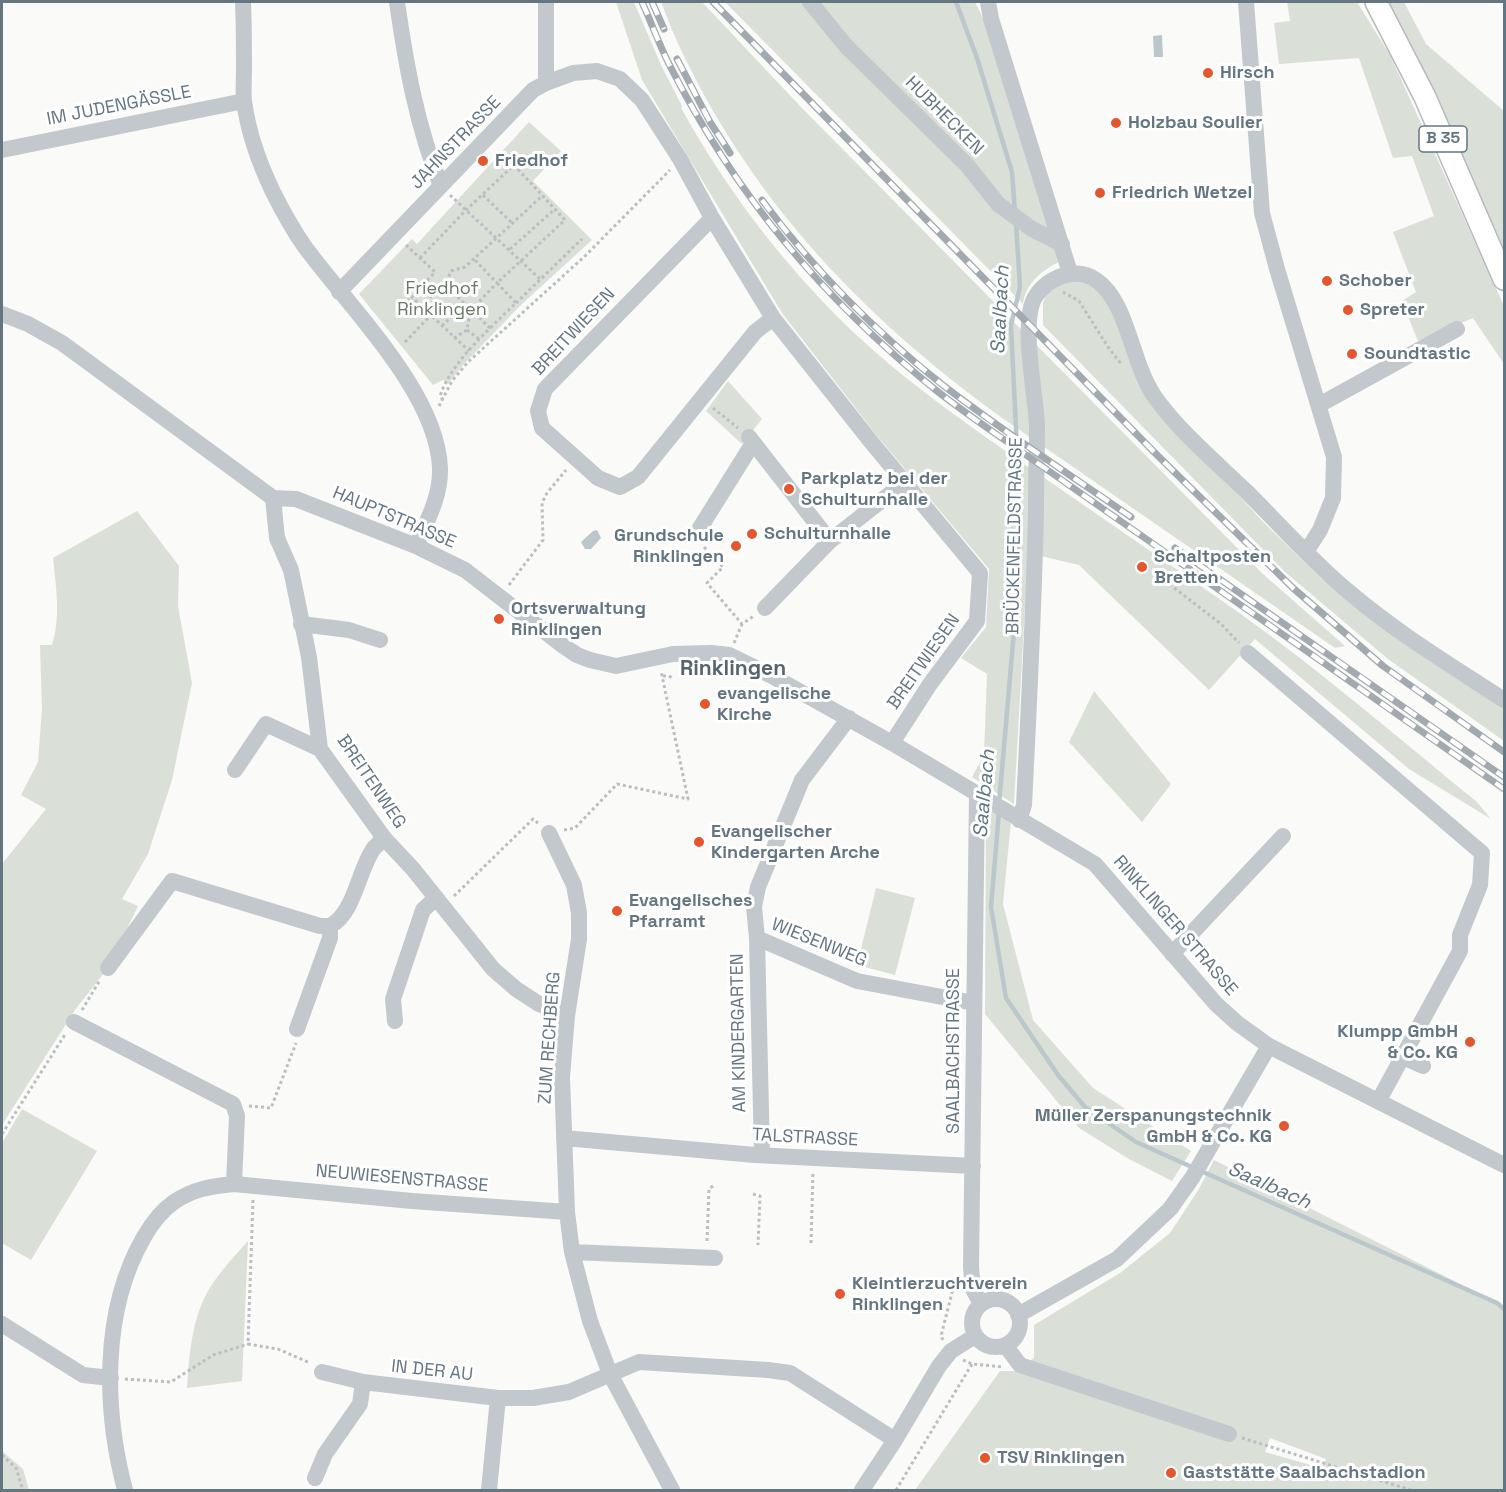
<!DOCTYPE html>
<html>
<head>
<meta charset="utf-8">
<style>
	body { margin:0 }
	#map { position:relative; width:1506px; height:1492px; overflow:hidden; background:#fafaf8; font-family:"Space Grotesk",sans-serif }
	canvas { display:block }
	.frame { position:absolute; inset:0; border:3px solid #657683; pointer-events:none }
</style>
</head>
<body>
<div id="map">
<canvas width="1506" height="1492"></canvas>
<div class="frame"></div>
</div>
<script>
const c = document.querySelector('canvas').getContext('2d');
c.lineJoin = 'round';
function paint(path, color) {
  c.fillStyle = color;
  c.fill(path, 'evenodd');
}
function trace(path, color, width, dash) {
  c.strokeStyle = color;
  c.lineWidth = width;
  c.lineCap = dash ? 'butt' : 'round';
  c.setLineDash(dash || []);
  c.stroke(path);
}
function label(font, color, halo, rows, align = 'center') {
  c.font = font + ' "Space Grotesk",sans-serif';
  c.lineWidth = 6;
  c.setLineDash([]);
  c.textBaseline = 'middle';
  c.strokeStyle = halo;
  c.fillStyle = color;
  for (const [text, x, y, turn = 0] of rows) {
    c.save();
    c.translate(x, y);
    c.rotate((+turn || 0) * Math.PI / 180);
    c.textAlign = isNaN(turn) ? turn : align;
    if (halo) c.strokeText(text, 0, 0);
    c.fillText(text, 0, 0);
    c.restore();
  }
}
paint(new Path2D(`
	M 616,2 L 634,2 L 661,65 L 682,106 L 681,108 C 726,189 782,263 849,328 C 902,379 967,424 1027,466 C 1097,514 1168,563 1238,612 C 1321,671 1398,738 1477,802 L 1491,819 L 1409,769 L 1255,639 L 1209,690 L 1079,565 L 1028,553 L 1014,804 L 972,777 L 984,755 L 987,674 L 961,658 L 986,627 L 989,569 L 878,437 L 782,313 L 642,80 Z
	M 661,2 L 702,2 L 800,106 L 1263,574 L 1345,646 L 1335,648 L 998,415 C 865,318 756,205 684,56 C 675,38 668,20 661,2 Z
	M 725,2 L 975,2 L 984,20 L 1059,262 C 1042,270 1025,284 1023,304 Z
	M 1287,2 L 1357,2 L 1390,55 L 1504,306 L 1504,364 L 1473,318 L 1418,341 L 1402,301 L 1416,292 L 1393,232 L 1434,216 L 1412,156 L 1393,158 L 1359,58 L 1279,64 L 1274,23 L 1290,21 Z
	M 1386,2 L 1404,2 L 1426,44 L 1504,111 L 1504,255 L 1414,52 Z
	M 529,122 L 561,151 L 533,181 L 592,240 L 522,304 L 463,365 L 448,384 L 443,380 L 433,385 L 359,294 L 412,239 L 417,244 Z
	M 1080,278 L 1106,295 L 1152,399 L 1264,523 L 1321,578 L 1431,662 L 1504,709 L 1504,741 L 1388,659 L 1285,572 L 1043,325 L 1043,302 L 1051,287 Z
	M 728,381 L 762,419 L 742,444 L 706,411 Z
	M 137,511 L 179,566 L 178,606 L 192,683 L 172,780 L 148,854 L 122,899 L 138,906 L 108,968 L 75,1010 L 2,1125 L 2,864 L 46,809 L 21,795 L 38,762 L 42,708 L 40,645 L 52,645 C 61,616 56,588 53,558 Z
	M 1094,691 L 1171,784 L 1142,822 L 1069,742 Z
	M 986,808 L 1011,821 L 1003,904 L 1033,1020 L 1093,1088 L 1191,1151 L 1172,1181 L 1129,1159 L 1079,1128 L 985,1014 Z
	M 876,888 L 915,898 L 895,975 L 857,965 Z
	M 22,1109 L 97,1151 L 31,1260 L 2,1243 L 2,1143 Z
	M 1214,1160 L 1504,1306 L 1504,1490 L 915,1490 L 1000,1371 L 1022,1371 L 1034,1357 L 1034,1325 L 1120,1273 L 1170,1233 L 1199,1189 ZM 1270,1438 L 1326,1459 L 1326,1460 L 1321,1468 L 1265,1452 Z
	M 248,1241 L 242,1381 L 187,1388 C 189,1359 191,1327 203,1301 C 213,1278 232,1259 248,1241 Z
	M 2,1451 L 23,1469 L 29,1490 L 2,1490 Z`), '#dadfd7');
paint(new Path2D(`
	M 1162,35 L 1163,57 L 1154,57 L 1153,36 Z
	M 597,530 L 601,538 L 591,549 L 585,549 L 581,542 L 593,531 Z`), '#bbc7cb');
trace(new Path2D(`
	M 956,2 L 977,58 L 1012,172 L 1015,212
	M 999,804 L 1016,608 L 1019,492 L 1011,325 L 1020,287 L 1016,223
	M 999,812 L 991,907 L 1006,998 L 1058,1075 L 1085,1107 L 1136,1142 L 1194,1168
	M 1201,1171 L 1497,1303 L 1504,1309`), '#bbc7cb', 4.5);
const major = new Path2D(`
	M 1376,2 L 1425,97 L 1504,279`);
trace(major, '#b5babe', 24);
trace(new Path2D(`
	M 450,195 L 541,280
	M 483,195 L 512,223
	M 406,245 L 435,272 L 412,297 L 469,351
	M 510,249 L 555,209
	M 420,258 L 466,210 L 514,165 L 565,220 L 497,283 L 516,303 L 490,328
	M 1063,292 L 1079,301 L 1108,347 L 1122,365
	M 516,303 L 582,239
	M 423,307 L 428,303 L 434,289 L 446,283 L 451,271 L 465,267 L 542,196
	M 399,310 L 412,297
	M 471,310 L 497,283 L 474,259
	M 442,326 L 464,303
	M 467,330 L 479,339
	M 454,338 L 467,330 L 469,319 L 474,313
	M 405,342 L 431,315
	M 443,400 L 440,396 C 449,370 470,348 490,328 L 445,285
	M 439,406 L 452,381 L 468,362 L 584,257 L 670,170
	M 713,408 L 738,428
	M 704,547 L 723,567 L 707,583 L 742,624 L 754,616
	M 1160,577 L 1221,624 L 1239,643
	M 509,585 L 543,540 L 542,503 L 547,493 L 566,470
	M 734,643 L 742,624
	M 663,676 L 669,676 L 674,679
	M 564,830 L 575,828 L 617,784 L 688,799 L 661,671
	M 454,896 L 533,819 L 538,823
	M 82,1010 L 100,980
	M 249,1106 L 271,1108 L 296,1043
	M 2,1134 L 66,1033
	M 753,1194 L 760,1196 L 758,1245
	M 253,1200 L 248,1344 L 278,1349 L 310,1363
	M 707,1241 L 709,1189 L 713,1186
	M 811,1243 L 813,1172
	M 943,1340 L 941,1336 L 956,1277
	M 963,1360 L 972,1364 L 1004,1367
	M 125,1379 L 171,1382 L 213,1355 L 248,1344
	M 1242,1438 L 1411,1490
	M 2,1455 L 16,1468 L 23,1490
	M 896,1490 L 972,1364`), '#bbbfc2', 3, [3, 3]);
trace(new Path2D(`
	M 243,2 C 244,24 244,47 244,70 C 244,80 243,91 244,101 C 248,131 260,165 273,192 C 282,210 293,230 305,247 C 349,307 437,392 440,468 C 441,496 427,521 416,546
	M 397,2 C 406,65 417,127 441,186
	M 810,2 L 846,46 L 967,165 L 998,204 L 1032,229 L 1062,244
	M 988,2 L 991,19 L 1070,273
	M 1246,2 L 1262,213 L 1277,269 L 1334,457 L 1333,498 L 1320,530 L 1306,552
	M 546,83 L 573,73 L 597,71 L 620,79 L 642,100 L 680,159 L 712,218 L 773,318 L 872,443 L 980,573 L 977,621 L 930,684 L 892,743
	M 2,150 L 244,101
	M 712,218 L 545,389 L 538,411 L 542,428 L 598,478 L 620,487 L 638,477 L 755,332 L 773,318
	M 339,292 L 533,90 L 546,83 L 546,2
	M 2,314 L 28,324 L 62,343 L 273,498 L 296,499 L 416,546 L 465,570 L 562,645 L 577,655 L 590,660 L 616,666 L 673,654 L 711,653 L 729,655 L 772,676 L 892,743 L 1095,864 L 1216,1004 L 1237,1023 L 1269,1046 L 1504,1165
	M 1319,405 L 1457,329
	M 749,437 L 830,541 L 905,482
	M 273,498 L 277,538 L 291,570 L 309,657 L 320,749 L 384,838 L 413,869 L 493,969 L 516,989 L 539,1004 L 567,1016
	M 695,536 L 753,443
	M 765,608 L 830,541
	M 301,624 L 349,630 L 380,640
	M 1248,653 L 1482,853 L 1480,885 L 1460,935 L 1460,951 L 1379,1100
	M 235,770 L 266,724 L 320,749
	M 977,795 L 971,1267 L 973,1289 L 981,1304
	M 1019,820 L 1024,805 C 1029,706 1034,608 1036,509 C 1036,481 1037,454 1037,426 C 1036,395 1020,323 1035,297 C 1048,277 1076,266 1096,280 C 1129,302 1131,366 1157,400 C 1183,435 1216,462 1248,493 C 1281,526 1313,562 1349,592 C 1397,633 1452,666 1504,700
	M 549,833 L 574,885 L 579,913 L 579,939 L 567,1016 L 562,1077 L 567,1212 L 572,1252 L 590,1321 L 610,1374 L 672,1490
	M 757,938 L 857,981 L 974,1003
	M 1172,954 L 1283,836
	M 108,968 L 172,881 L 320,926 L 330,926
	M 395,1021 L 393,999 L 423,910 L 436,898
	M 74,1022 L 233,1104 L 237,1116 L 234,1184
	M 297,1029 L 330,938 L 330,926 C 355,913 358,870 374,848 C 377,845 381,841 384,838
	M 1403,1057 L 1423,1066
	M 564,1138 L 755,1155 L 973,1166
	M 762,1155 L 757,938 L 754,907 L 758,887 L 802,780 L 849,718
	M 572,1252 L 715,1258
	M972 1323a24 24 0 1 1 48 0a24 24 0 1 1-48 0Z
	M 1018,1315 L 1117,1259 L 1170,1209 L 1192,1178 L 1269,1046
	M 2,1324 L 83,1375 L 111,1378
	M 1005,1345 L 1020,1365 L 1229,1434
	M 322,1372 L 363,1382 L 498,1398 L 533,1398 L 569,1392 L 639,1362 L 768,1370 L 790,1373 L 895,1440
	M 315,1478 L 325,1454 L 360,1404 L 363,1382
	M 125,1490 C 104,1410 101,1311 144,1237 C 152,1223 161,1211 174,1202 C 193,1189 212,1186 234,1184 L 412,1201 L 567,1212
	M 489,1490 L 498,1398
	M 862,1490 L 895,1440 L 939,1366 L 951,1351 L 975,1336`), '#c3c8cc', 16);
trace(major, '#fff', 21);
const rail = new Path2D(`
	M 642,2 C 651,22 659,44 669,64 C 736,196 822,298 937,391 C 956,406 976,420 996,434 L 1504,789
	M 652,2 L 664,29
	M 713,2 L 1158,456 L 1293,588 L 1383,666 L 1504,752
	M 677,59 L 710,122 L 730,153
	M 762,200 C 813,269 877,333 944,386 C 1004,432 1069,474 1131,517
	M 1175,548 L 1504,777`);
trace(rail, '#a2aab0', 7);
trace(rail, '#fff', 4.5, [14]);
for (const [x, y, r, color] of [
	[1208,73,6,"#e4572e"],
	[1116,123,6,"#e4572e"],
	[483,161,6,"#e4572e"],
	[1100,193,6,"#e4572e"],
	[1327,281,6,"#e4572e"],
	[1348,310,6,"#e4572e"],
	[1352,354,6,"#e4572e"],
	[789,489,6,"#e4572e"],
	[752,534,6,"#e4572e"],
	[736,546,6,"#e4572e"],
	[1142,567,6,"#e4572e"],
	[499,619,6,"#e4572e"],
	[705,704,6,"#e4572e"],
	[699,842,6,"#e4572e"],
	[617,911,6,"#e4572e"],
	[1470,1042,6,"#e4572e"],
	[1284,1126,6,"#e4572e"],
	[840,1294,6,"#e4572e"],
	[985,1458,6,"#e4572e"],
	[1171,1473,6,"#e4572e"]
]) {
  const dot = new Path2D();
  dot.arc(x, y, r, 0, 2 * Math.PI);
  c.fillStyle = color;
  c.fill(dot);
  trace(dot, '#fff', 2);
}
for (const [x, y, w] of [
	[1443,139,48]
]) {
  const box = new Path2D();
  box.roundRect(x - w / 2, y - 13, w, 26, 4.5);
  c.fillStyle = '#fff';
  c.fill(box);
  trace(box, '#657683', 1.5);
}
label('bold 16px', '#657683', null, [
	["B 35",1443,139]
]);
label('bold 18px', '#657683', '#fff', [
	["Hirsch",1220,73],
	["Holzbau Soulier",1128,123],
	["Friedhof",495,161],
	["Friedrich Wetzel",1112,193],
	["Schober",1339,281],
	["Spreter",1360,310],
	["Soundtastic",1364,354],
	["Parkplatz bei der",801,479],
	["Schulturnhalle",801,500],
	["Schulturnhalle",764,534],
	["Grundschule",724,536,"right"],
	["Rinklingen",724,557,"right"],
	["Schaltposten",1154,557],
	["Bretten",1154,578],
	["Ortsverwaltung",511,609],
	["Rinklingen",511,630],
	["evangelische",717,694],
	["Kirche",717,715],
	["Evangelischer",711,832],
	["Kindergarten Arche",711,853],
	["Evangelisches",629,901],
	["Pfarramt",629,922],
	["Klumpp GmbH",1458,1032,"right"],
	["& Co. KG",1458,1053,"right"],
	["Müller Zerspanungstechnik",1272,1116,"right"],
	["GmbH & Co. KG",1272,1137,"right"],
	["Kleintierzuchtverein",852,1284],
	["Rinklingen",852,1305],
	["TSV Rinklingen",997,1458],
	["Gaststätte Saalbachstadion",1183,1473]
], 'left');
label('18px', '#657683', '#fff', [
	["IM JUDENGÄSSLE",119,106,-11],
	["HUBHECKEN",944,116,45],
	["JAHNSTRASSE",456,143,-46],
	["BREITWIESEN",574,332,-47],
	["HAUPTSTRASSE",394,518,23],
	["BRÜCKENFELDSTRASSE",1015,536,-89],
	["BREITWIESEN",924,662,-55],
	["BREITENWEG",371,782,56],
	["RINKLINGER STRASSE",1175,926,49],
	["WIESENWEG",819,943,22],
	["AM KINDERGARTEN",739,1033,-91],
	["ZUM RECHBERG",550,1038,-86],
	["SAALBACHSTRASSE",954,1051,-90],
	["TALSTRASSE",805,1138,3],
	["NEUWIESENSTRASSE",402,1179,5],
	["IN DER AU",432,1371,6]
]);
label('18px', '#687a64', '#fff', [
	["Friedhof",442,289],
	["Rinklingen",442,310]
]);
label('italic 20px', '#60757c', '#fff', [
	["Saalbach",1001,310,-87],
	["Saalbach",985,794,-85],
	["Saalbach",1269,1186,24]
]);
label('bold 21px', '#57646e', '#fff', [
	["Rinklingen",733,669]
]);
</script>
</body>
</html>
